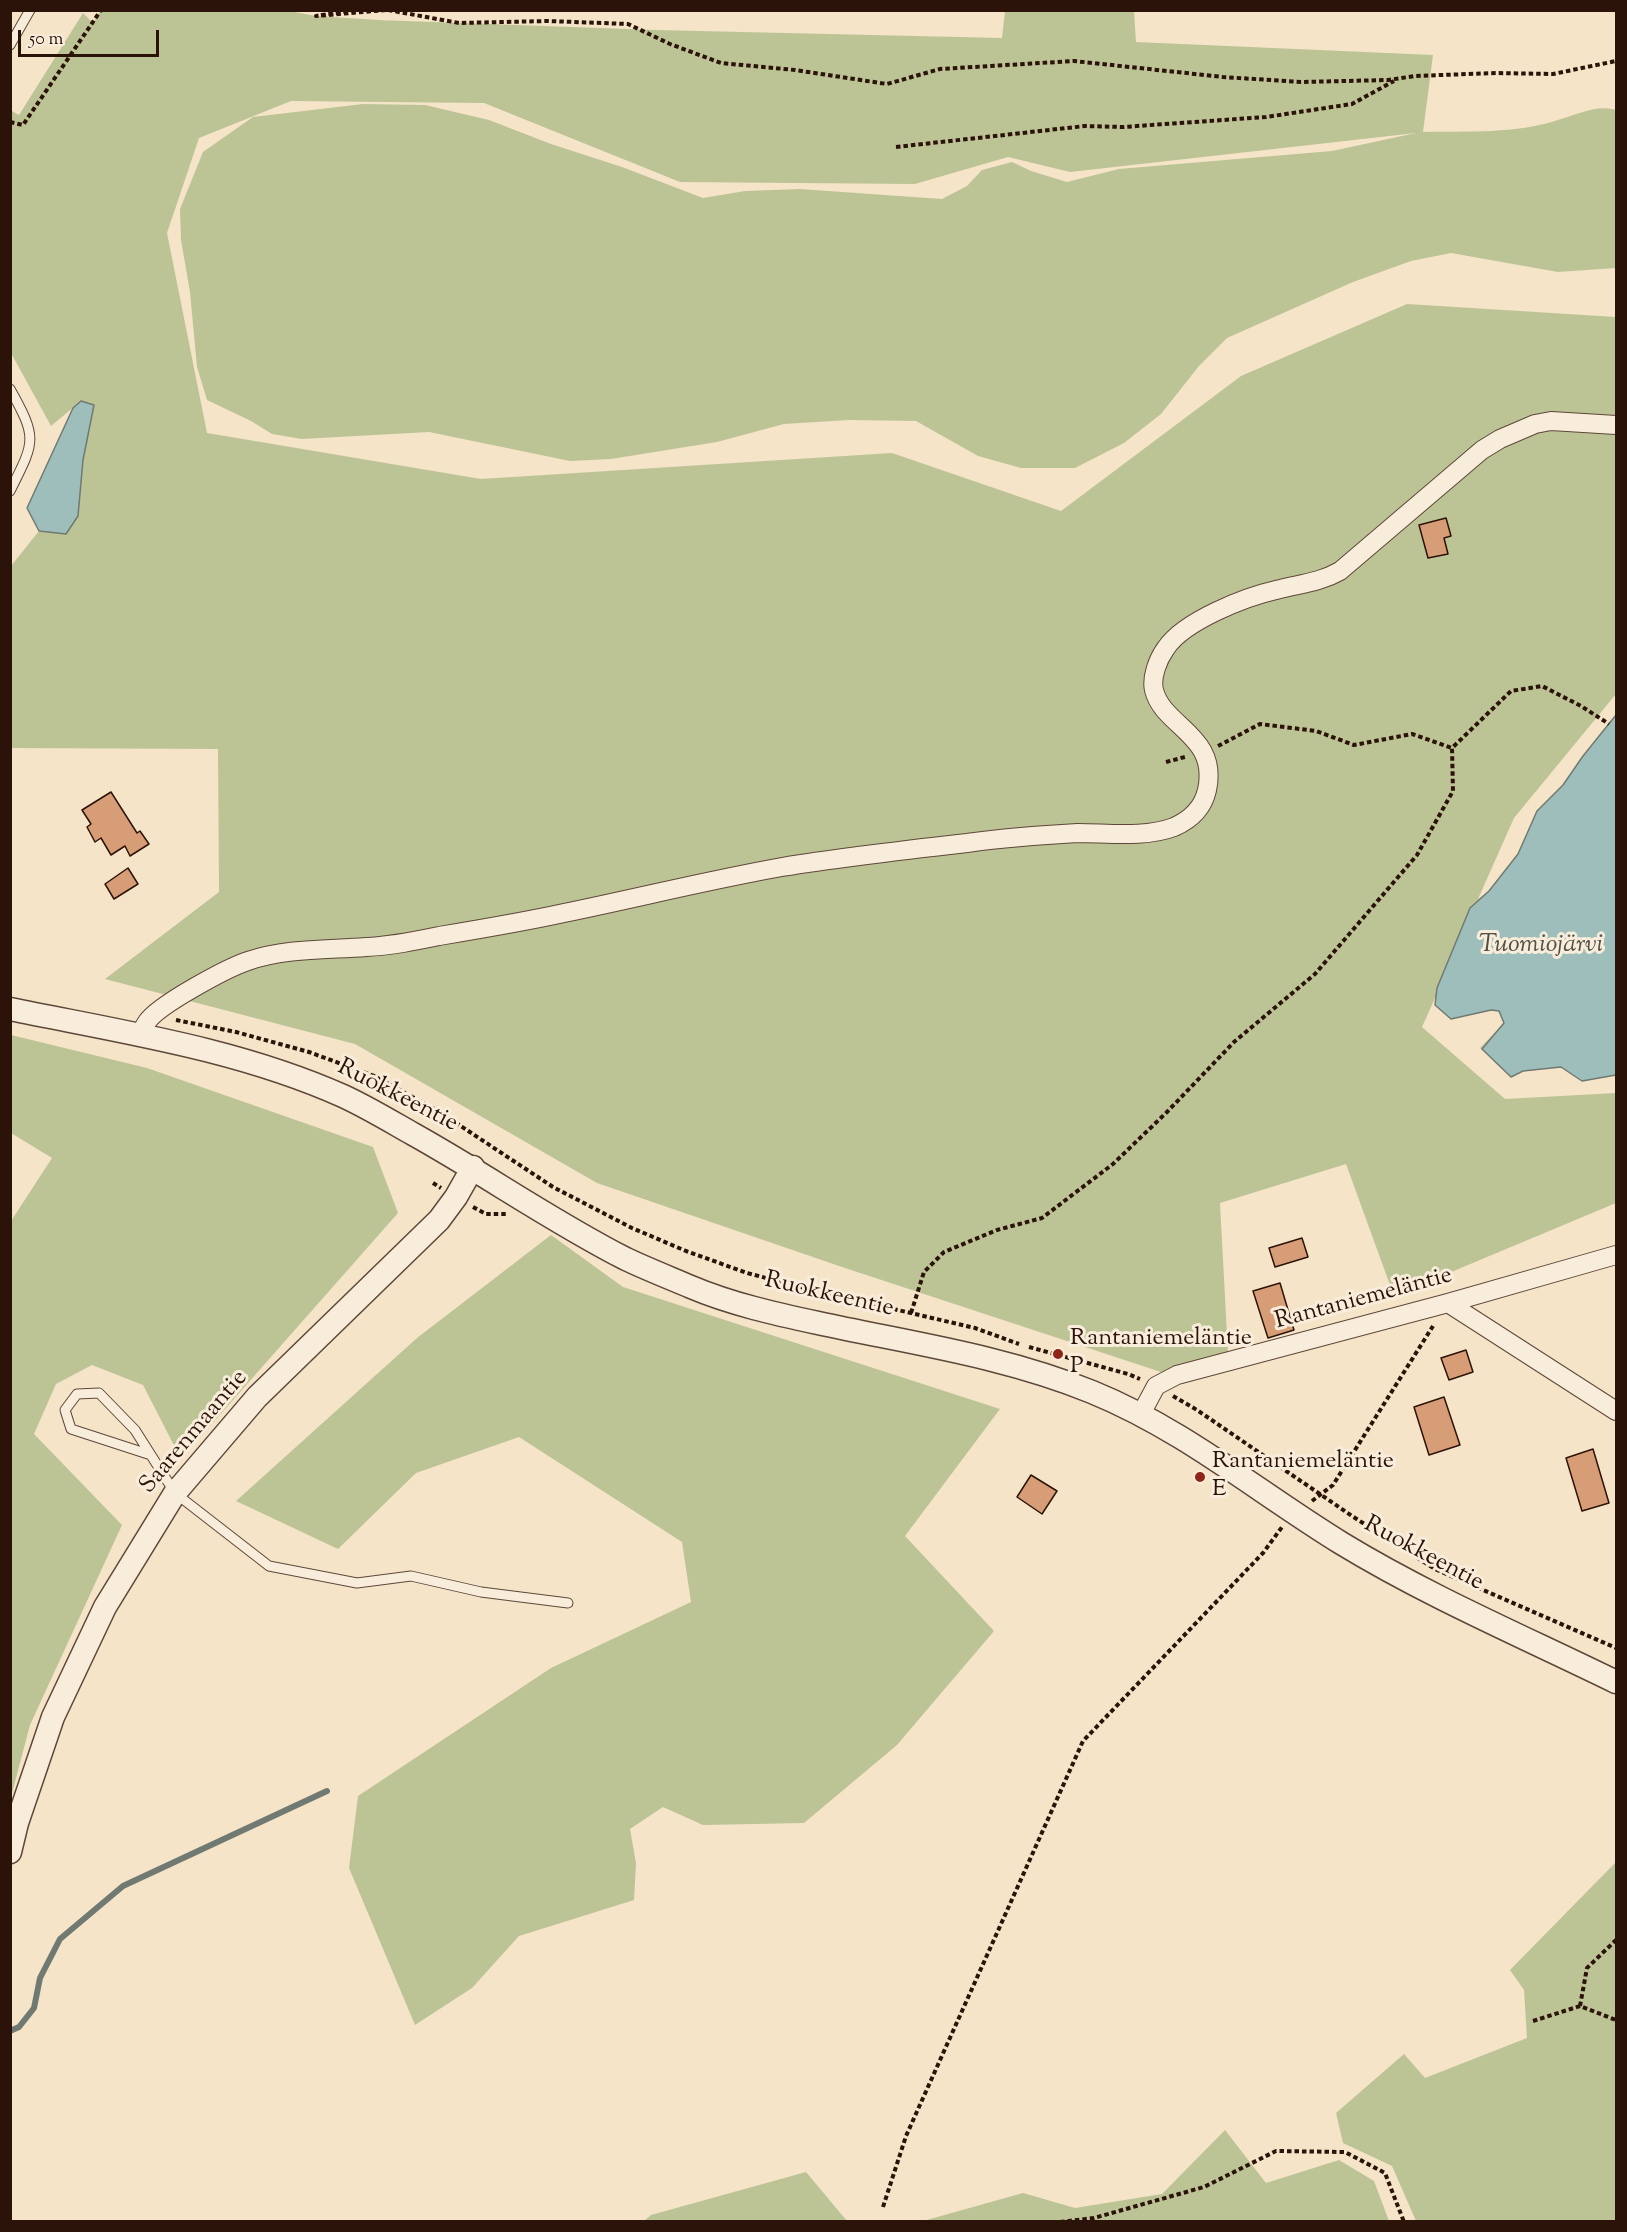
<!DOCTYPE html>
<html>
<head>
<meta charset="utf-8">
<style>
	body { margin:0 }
	#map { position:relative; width:1627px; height:2232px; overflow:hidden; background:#f5e4c8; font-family:"Sorts Mill Goudy",serif }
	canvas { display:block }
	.frame { position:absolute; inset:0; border:12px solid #2c1309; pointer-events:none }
	.scale { position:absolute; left:18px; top:30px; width:141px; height:27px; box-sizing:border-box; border:3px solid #2c1309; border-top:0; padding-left:8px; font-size:18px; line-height:21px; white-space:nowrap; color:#2c1309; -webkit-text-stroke:4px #f8eddb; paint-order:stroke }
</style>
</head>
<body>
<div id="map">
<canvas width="1627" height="2232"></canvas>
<div class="frame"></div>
<div class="scale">50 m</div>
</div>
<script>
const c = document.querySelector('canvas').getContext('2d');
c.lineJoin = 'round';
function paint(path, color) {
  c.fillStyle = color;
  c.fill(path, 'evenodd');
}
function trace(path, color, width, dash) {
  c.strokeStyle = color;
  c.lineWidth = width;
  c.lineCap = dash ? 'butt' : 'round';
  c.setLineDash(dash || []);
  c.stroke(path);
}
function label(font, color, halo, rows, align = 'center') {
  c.font = font + ' "Sorts Mill Goudy",serif';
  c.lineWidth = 6;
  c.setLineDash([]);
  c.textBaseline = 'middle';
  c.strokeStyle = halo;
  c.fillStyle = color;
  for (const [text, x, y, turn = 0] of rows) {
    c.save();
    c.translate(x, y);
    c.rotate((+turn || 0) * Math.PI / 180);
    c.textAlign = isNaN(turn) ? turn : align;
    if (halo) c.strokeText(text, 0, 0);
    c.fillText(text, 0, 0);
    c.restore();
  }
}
paint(new Path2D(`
	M 101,10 L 284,10 L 316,16 L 378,20 L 656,30 L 1002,38 L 1005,11 L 1134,11 L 1136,42 L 1433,55 L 1423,132 C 1468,131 1515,134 1558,120 C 1576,115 1597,104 1616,110 L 1616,268 L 1558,272 L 1451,253 L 1411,261 L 1353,282 L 1227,338 L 1199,366 L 1161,414 L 1124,443 L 1075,468 L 1021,468 L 978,456 L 916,421 L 849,420 L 784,424 L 717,442 L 611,459 L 570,461 L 429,432 L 302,439 L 272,434 L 251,421 L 207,400 L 197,367 L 190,292 L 181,240 L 180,209 L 203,152 L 253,117 L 363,104 L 425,105 L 489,120 L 551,144 L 622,167 L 703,198 L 745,191 L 800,189 L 942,199 L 967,186 L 982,170 L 1012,162 L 1031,171 L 1067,182 L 1119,169 L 1332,151 L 1416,133 L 1070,172 L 1008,157 L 915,184 L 680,182 L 484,103 L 291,101 L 199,138 L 167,233 L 207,433 L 481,479 L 892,453 L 1061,511 L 1241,376 L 1407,304 L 1616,317 L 1616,694 L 1514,818 L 1478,899 L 1489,891 L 1518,854 L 1537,811 L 1563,785 L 1583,756 L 1616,715 L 1616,1075 L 1582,1081 L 1561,1067 L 1523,1071 L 1511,1077 L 1480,1048 L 1504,1023 L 1498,1011 L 1491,1010 L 1451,1019 L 1435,1005 L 1435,998 L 1422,1027 L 1505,1099 L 1616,1093 L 1616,1203 L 1394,1296 L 1346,1164 L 1220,1203 L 1228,1354 L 1167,1374 L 845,1268 L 597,1183 L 355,1044 L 105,979 L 219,892 L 218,749 L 11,748 L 11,566 L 39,531 L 66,534 L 94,405 L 81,401 L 51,426 L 11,353 L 10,110 L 19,115 L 83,13 L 93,23 Z
	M 11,1035 L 147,1068 L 373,1147 L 398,1213 L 181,1459 L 143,1385 L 92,1365 L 56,1384 L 34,1434 L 122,1525 L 30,1725 L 11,1797 L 11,1221 L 52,1158 L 11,1133 Z
	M 551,1235 L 623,1287 L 1000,1409 L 905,1536 L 994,1631 L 897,1745 L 804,1823 L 703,1825 L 663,1807 L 630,1829 L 636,1863 L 634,1900 L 519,1936 L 472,1988 L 415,2025 L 349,1868 L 358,1796 L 551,1668 L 691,1602 L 682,1542 L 519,1437 L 416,1473 L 338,1549 L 236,1501 L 417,1338 Z
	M 1616,1862 L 1616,2221 L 1416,2221 L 1392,2166 L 1343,2143 L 1336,2113 L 1404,2054 L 1425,2078 L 1527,2038 L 1524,1990 L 1510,1970 Z
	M 1225,2130 L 1266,2183 L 1339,2160 L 1374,2181 L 1389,2221 L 923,2221 L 1023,2193 L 1075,2208 L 1162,2194 Z
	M 806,2172 L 847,2221 L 644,2221 L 651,2215 Z`), '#bcc496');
const water = new Path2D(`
	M 81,401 L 94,405 L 83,460 L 78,516 L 66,534 L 39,531 L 27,508 L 73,408 Z
	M 1616,715 L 1616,1075 L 1582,1081 L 1561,1067 L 1523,1071 L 1511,1077 L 1482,1049 L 1504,1023 L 1499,1011 L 1491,1010 L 1451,1019 L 1435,1005 L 1437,988 L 1470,908 L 1489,891 L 1518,854 L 1537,811 L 1563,785 L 1583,756 Z`);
paint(water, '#9dbeba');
trace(water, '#707a73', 1.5);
trace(new Path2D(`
	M 10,2031 L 19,2027 L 34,2008 L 40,1978 L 60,1939 L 123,1886 L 327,1791`), '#707a73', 6);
const building = new Path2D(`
	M 1446,518 L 1451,536 L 1444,538 L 1448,554 L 1428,558 L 1419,525 Z
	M 111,792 L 137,833 L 140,831 L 149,844 L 130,856 L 125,846 L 111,855 L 101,838 L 95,842 L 87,827 L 91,824 L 82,810 Z
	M 128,868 L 138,884 L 114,899 L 105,884 Z
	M 1302,1238 L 1308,1257 L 1275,1267 L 1269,1248 Z
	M 1280,1283 L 1294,1330 L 1268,1338 L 1253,1291 Z
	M 1466,1350 L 1473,1372 L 1449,1380 L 1441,1358 Z
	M 1444,1397 L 1460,1445 L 1429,1455 L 1414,1407 Z
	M 1593,1449 L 1609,1503 L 1582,1511 L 1566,1458 Z
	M 1031,1475 L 1057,1491 L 1042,1514 L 1017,1497 Z`);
paint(building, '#d79d76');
trace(building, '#2c1309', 1.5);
const service = new Path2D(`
	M 10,45 L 30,10
	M 10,389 C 38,439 35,441 10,491
	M 151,1455 L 71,1429 L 65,1410 L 77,1394 L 99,1393 L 135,1430 L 175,1493 L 269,1566 L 357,1583 L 411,1576 L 481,1592 L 568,1603`);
const minor = new Path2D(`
	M 140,1035 C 142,1031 144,1026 147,1022 C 158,1005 227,968 248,961 C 286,948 327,950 366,947 C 391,946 415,941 439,936 C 481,929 523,922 564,913 C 637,898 709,880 782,867 C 843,857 905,850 967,843 C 1003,838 1041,835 1078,833 C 1108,833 1145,838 1174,827 C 1190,820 1203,808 1207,790 C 1219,735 1163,727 1154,690 C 1151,677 1158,659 1166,648 C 1184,621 1245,597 1276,590 C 1298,584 1319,583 1340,571 L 1482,450 L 1500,439 L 1535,424 L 1551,421 L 1616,425
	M 1448,1303 L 1616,1411
	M 1141,1414 L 1156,1386 L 1177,1375 L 1448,1303 L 1616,1255`);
const tertiary = new Path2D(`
	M 10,1009 C 122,1032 238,1049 343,1096 C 367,1107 390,1121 413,1134 C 485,1174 553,1222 626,1259 C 647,1269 670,1278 691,1287 C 731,1304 776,1314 818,1323 C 910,1343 1004,1356 1092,1392 C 1183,1429 1258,1492 1341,1543 C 1428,1596 1524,1637 1616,1682
	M 10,1852 L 17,1823 L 53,1717 L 105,1607 L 175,1493 L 257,1397 L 439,1220 L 456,1197 L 473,1167`);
trace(service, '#5e4739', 11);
trace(minor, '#5e4739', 20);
trace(tertiary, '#5e4739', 25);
trace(new Path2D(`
	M 355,10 L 316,16 L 386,10
	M 388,10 L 459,23 L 548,21 L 628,24 L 670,44 L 721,63 L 795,70 L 887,84 L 940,69 L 1074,61 L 1223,77 L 1301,82 L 1388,80 L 1415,76 L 1496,73 L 1553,74 L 1616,61
	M 10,122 L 23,125 L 101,10
	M 896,147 L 1085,126 L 1123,127 L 1266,117 L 1352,104 L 1394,81
	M 1218,746 L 1260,724 L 1316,731 L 1354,745 L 1412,734 L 1452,748
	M 1166,762 L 1185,757
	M 176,1020 L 236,1032 L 309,1052 L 374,1076 L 438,1111 L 553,1187 L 632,1228 L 686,1251 L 747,1273 L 812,1290 L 975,1328 L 1019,1344
	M 433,1183 L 441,1188
	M 473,1207 L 486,1214 L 506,1214
	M 911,1313 L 924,1272 L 944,1252 L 997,1230 L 1042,1218 L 1113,1164 L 1167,1112 L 1234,1042 L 1315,974 L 1417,855 L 1453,791 L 1452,748 L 1511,691 L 1542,686 L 1581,706 L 1609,724
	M 1029,1347 L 1128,1374 L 1140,1379
	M 1173,1396 L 1197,1410 L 1352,1516 L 1435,1569 L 1616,1648
	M 1312,1501 L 1333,1485 L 1433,1326
	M 1580,2006 L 1587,1968 L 1616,1940
	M 1533,2021 L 1580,2006 L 1616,2020
	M 883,2207 L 906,2136 L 1083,1741 L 1263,1553 L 1282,1527
	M 1060,2222 L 1094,2218 L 1204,2187 L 1276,2151 L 1345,2152 L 1385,2173 L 1404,2222`), '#2c1309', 4, [4.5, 3]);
trace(service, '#f8eddb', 9);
trace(minor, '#f8eddb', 18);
trace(tertiary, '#f8eddb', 22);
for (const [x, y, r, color] of [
	[1058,1354,6,"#8f2418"],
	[1200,1477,6,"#8f2418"]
]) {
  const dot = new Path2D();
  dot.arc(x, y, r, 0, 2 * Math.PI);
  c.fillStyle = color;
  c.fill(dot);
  trace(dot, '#f8eddb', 2);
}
label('24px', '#2c1309', '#f8eddb', [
	["Ruokkeentie",397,1097,27],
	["Ruokkeentie",829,1296,13],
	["Rantaniemeläntie",1364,1300,-15],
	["Saarenmaantie",195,1433,-50],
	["Ruokkeentie",1423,1555,28]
]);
label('24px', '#2c1309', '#f8eddb', [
	["Rantaniemeläntie",1070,1340],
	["P",1070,1368],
	["Rantaniemeläntie",1212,1463],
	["E",1212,1491]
], 'left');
label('italic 26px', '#544f47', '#f8eddb', [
	["Tuomiojärvi",1541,947]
]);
</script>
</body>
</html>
